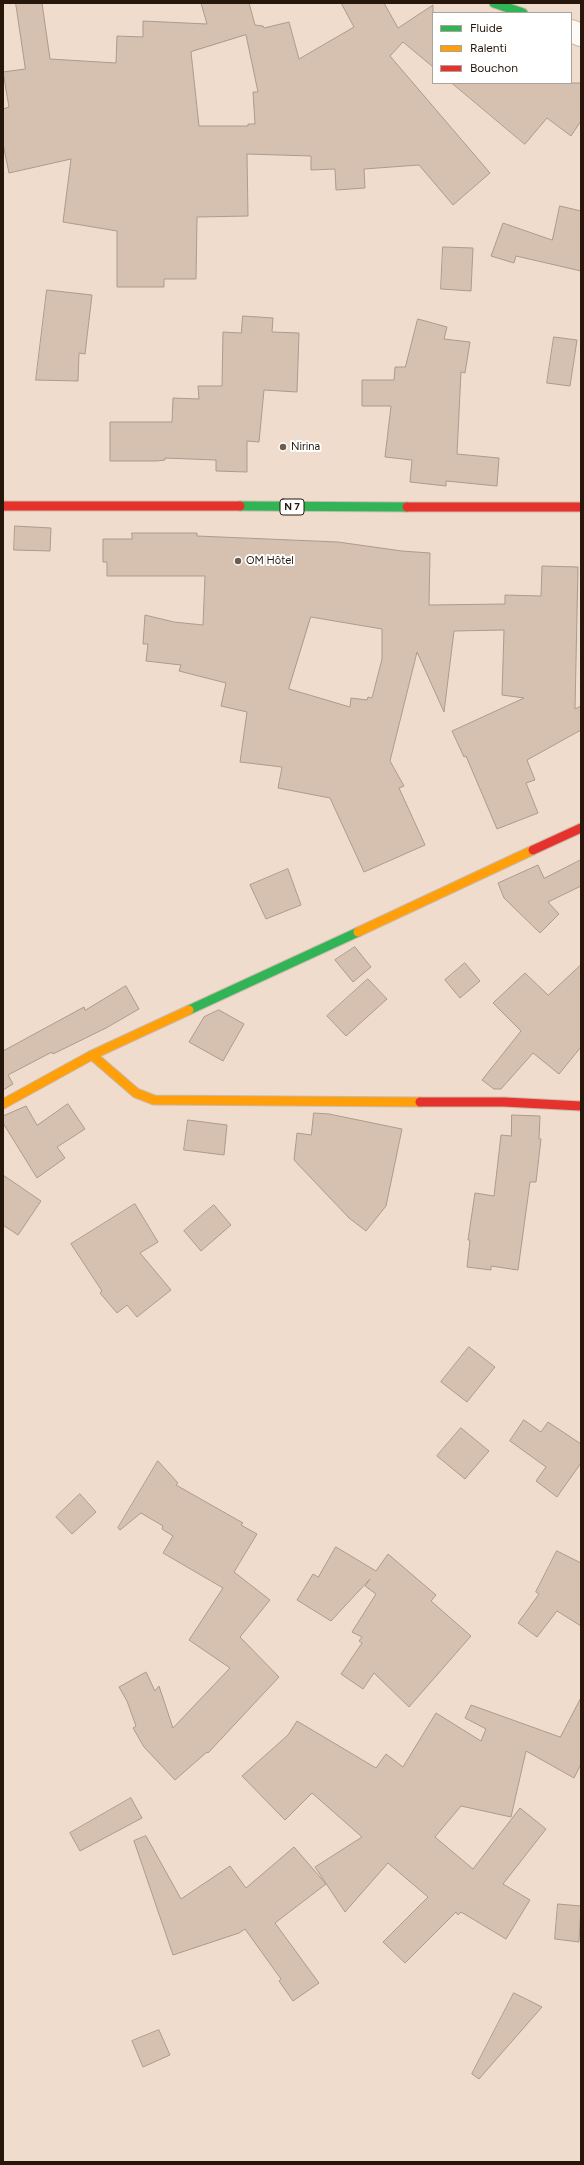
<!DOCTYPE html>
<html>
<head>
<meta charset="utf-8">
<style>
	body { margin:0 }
	#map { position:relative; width:584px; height:2165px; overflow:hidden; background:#f0dccd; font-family:Figtree,sans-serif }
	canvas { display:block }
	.frame { position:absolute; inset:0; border:4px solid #27170a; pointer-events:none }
	.legend { position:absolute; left:432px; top:12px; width:140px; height:72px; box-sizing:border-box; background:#fff; border:1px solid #a9a29d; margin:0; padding:5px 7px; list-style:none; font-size:12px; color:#27170a }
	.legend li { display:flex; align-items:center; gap:8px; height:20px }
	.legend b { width:20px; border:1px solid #a9a29d }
</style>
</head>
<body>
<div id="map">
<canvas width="584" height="2165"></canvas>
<div class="frame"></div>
<ul class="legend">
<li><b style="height:5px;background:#30b455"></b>Fluide</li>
<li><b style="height:5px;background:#ff9f0a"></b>Ralenti</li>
<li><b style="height:5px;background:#e5322d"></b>Bouchon</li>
</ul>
</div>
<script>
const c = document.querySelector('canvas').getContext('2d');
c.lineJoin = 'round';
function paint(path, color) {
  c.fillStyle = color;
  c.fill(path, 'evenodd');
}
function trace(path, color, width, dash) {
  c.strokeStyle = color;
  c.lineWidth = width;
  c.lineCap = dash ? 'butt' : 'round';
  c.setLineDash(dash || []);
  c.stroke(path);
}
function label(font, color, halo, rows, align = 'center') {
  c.font = font + ' Figtree,sans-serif';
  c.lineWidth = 4;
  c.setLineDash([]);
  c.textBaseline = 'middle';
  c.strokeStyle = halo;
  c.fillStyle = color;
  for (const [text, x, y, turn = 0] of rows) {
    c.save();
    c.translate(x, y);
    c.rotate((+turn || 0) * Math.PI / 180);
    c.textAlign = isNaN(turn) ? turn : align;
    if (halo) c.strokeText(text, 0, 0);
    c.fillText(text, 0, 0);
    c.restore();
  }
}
const building = new Path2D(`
	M 16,3 L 42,3 L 50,59 L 116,63 L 117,36 L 143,37 L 143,21 L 207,24 L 201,3 L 249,3 L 255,25 L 263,26 L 264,28 L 289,22 L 299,59 L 354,27 L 341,3 L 384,3 L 398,28 L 433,5 L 433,67 L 403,42 L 390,56 L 490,173 L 453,205 L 419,165 L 364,169 L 365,188 L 336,190 L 335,169 L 311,170 L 311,156 L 247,154 L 248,216 L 197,217 L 196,279 L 164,279 L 164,287 L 117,287 L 117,231 L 63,222 L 71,159 L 9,173 L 3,144 L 3,109 L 9,107 L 3,72 L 25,69 ZM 246,35 L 258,92 L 253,92 L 255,124 L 248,124 L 248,126 L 199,126 L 191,52 Z
	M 452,83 L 581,83 L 581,121 L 571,136 L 547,118 L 525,144 Z
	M 560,206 L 581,211 L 581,271 L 516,256 L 514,263 L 491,256 L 503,223 L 552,240 Z
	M 443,247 L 473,248 L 471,291 L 441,289 Z
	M 47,290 L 92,295 L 85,354 L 79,353 L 78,381 L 36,380 Z
	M 243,316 L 273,318 L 272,332 L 299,333 L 297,392 L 264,390 L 259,442 L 247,441 L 247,472 L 216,471 L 216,460 L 165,458 L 165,460 L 157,461 L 110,461 L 110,422 L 172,422 L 173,398 L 199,399 L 198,386 L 222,386 L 223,332 L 241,333 Z
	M 418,319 L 447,327 L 444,339 L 470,342 L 465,373 L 461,372 L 457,454 L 499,458 L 497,486 L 446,481 L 446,486 L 410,482 L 412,460 L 385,457 L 391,406 L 362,406 L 362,380 L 394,380 L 395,367 L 405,367 Z
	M 554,337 L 577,340 L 570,386 L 547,383 Z
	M 15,526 L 51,528 L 50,551 L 14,550 Z
	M 132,533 L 197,533 L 197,536 L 338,542 L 402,551 L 430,553 L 429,605 L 505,604 L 505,595 L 541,596 L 542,566 L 578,567 L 575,709 L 581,706 L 581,730 L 527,760 L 535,780 L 526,783 L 538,813 L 497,829 L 466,756 L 464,757 L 452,731 L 524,698 L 502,695 L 504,630 L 454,631 L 444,712 L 417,652 L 390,761 L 404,786 L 399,788 L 425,845 L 364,872 L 330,798 L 278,788 L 282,767 L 240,762 L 247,712 L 221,706 L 226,683 L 179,671 L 181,665 L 146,661 L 148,644 L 143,644 L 145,615 L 174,622 L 203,625 L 205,576 L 107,576 L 107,562 L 103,562 L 103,539 L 132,539 ZM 311,617 L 382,629 L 382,659 L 372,698 L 368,697 L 367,700 L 351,698 L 350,707 L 289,689 Z
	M 581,860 L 581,886 L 548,902 L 559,914 L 540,933 L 504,898 L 498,883 L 538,865 L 544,878 Z
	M 288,869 L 301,905 L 266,919 L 250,885 Z
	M 355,947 L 371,967 L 353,982 L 335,960 Z
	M 465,963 L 480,981 L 460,998 L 445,980 Z
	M 581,965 L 581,1047 L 559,1074 L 533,1053 L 501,1089 L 494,1089 L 482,1080 L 521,1031 L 493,1003 L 525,973 L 548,995 Z
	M 368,979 L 387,999 L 346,1036 L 327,1016 Z
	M 126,986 L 139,1009 L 106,1028 L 53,1054 L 52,1052 L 8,1075 L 13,1084 L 3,1090 L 3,1051 L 84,1007 L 85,1010 Z
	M 219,1010 L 244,1024 L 223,1061 L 189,1042 L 204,1017 Z
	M 68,1104 L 85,1129 L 57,1147 L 65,1158 L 37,1178 L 3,1123 L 3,1116 L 26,1106 L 37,1125 Z
	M 314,1113 L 329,1114 L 402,1129 L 386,1206 L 366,1231 L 349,1218 L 294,1160 L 297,1133 L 311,1135 Z
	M 512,1115 L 540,1116 L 539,1139 L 541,1139 L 536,1182 L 530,1182 L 518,1270 L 491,1266 L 491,1270 L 467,1267 L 470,1240 L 468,1240 L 475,1193 L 494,1196 L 501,1135 L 511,1136 Z
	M 188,1120 L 227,1125 L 224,1155 L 184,1150 Z
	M 3,1175 L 41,1201 L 18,1235 L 3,1225 Z
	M 135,1204 L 158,1242 L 140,1253 L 171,1290 L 137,1317 L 127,1305 L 117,1313 L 100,1293 L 102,1291 L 71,1244 Z
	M 214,1205 L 231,1225 L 201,1251 L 184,1231 Z
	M 469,1347 L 495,1367 L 467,1402 L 441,1382 Z
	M 524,1420 L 541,1432 L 548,1422 L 581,1444 L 581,1463 L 557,1497 L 536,1481 L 546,1467 L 510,1441 Z
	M 461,1428 L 489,1451 L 465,1479 L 437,1456 Z
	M 158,1461 L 178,1483 L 176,1485 L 243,1523 L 241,1525 L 257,1534 L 234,1572 L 270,1600 L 240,1637 L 279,1677 L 208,1753 L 207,1752 L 175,1780 L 144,1747 L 133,1728 L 136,1726 L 127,1701 L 119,1687 L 146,1672 L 155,1691 L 159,1686 L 173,1728 L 230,1668 L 189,1640 L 223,1588 L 163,1553 L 173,1536 L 162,1529 L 163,1526 L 141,1513 L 120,1530 L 118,1528 Z
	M 80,1494 L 96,1512 L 72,1534 L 56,1517 Z
	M 336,1547 L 376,1571 L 388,1554 L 436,1595 L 431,1601 L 471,1636 L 409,1707 L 374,1673 L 363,1689 L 341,1674 L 362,1643 L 359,1641 L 362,1637 L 352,1632 L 376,1594 L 365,1586 L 370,1579 L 331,1621 L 297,1600 L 313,1574 L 318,1577 Z
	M 557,1551 L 581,1563 L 581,1626 L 557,1611 L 537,1637 L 518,1623 L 539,1594 L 536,1592 Z
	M 581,1698 L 581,1764 L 574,1778 L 526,1751 L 511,1817 L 461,1806 L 435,1837 L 473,1869 L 520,1808 L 546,1829 L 503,1884 L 530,1900 L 506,1939 L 461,1912 L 458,1915 L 456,1912 L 405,1963 L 383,1942 L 428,1897 L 388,1863 L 345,1912 L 315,1867 L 362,1837 L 312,1793 L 285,1820 L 242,1776 L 288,1735 L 297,1721 L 376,1768 L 386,1754 L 403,1767 L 436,1713 L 481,1741 L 486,1729 L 465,1718 L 471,1705 L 560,1737 Z
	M 131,1798 L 142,1818 L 80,1851 L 70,1833 Z
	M 146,1836 L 181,1899 L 230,1866 L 246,1888 L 294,1847 L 326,1884 L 275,1923 L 319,1983 L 293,2001 L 279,1981 L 281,1979 L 245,1929 L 239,1933 L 173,1955 L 134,1841 Z
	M 558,1904 L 581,1906 L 579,1942 L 555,1939 Z
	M 514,1993 L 542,2007 L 479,2079 L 472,2074 Z
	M 159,2030 L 170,2055 L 143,2067 L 132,2041 Z`);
paint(building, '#d6c0af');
trace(building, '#ab9b8e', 1);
const street = new Path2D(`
	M 571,31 L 581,35`);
const fast = new Path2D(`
	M 494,3 L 523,13
	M 240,506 L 407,507
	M 189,1010 L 358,932`);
const slow = new Path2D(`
	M 358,932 L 533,850
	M 92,1055 L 136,1093 L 154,1100 L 420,1102
	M 3,1104 L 92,1055 L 189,1010`);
const jam = new Path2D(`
	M 3,506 L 240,506
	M 407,507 L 581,507
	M 533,850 L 581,828
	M 420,1102 L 504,1102 L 581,1106`);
trace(street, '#cab9ac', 24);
trace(fast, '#cab9ac', 11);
trace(slow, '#cab9ac', 11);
trace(jam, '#cab9ac', 11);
trace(street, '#fdfaf8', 22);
trace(fast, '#30b455', 9);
trace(slow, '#ff9f0a', 9);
trace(jam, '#e5322d', 9);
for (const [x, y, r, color] of [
	[283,447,4,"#6d5c4e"],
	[238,561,4,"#6d5c4e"]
]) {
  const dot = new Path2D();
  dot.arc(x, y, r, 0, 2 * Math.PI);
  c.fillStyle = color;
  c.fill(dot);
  trace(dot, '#fff', 1.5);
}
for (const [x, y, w] of [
	[292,507,24]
]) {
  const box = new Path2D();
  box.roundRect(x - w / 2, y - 8, w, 16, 3);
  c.fillStyle = '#fff';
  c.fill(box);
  trace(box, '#27170a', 1);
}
label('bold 10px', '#27170a', null, [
	["N 7",292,507]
]);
label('11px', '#27170a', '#fff', [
	["Nirina",291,447],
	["OM Hôtel",246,561]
], 'left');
</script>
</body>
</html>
